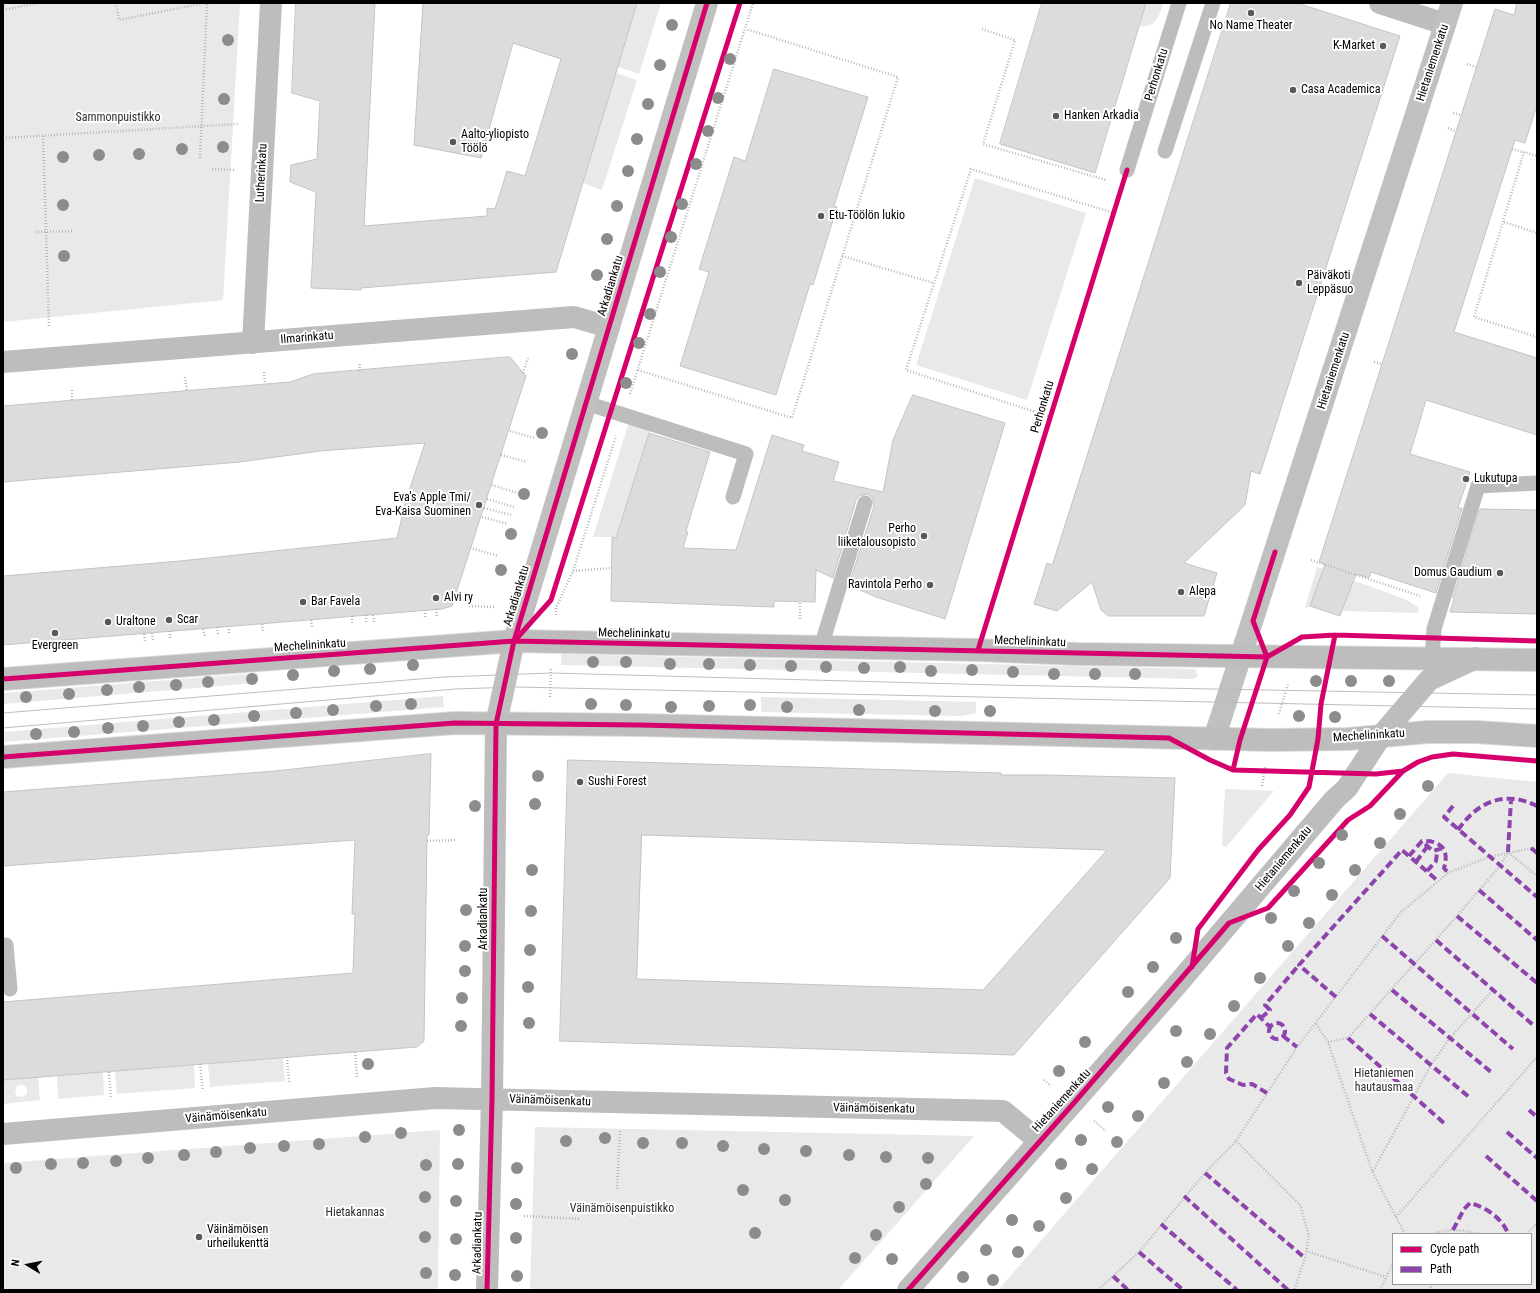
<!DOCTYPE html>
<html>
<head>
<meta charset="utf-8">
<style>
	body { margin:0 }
	#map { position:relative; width:1540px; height:1293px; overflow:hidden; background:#fff; font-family:"Roboto Condensed",sans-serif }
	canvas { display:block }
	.frame { position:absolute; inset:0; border:4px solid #000; pointer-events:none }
	.legend { position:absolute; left:1392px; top:1233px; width:140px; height:52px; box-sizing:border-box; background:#fff; border:1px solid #999; margin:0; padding:5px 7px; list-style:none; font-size:12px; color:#000 }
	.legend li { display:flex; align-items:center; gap:8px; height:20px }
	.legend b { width:20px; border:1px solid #999 }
	.north { position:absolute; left:8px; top:1245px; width:40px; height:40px; -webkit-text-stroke:3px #fff; paint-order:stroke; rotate:280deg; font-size:11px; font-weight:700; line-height:16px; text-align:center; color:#000 }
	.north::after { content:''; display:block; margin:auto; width:14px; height:18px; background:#000; clip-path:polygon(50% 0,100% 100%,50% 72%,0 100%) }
</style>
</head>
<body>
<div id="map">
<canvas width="1540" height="1293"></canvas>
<div class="frame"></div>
<ul class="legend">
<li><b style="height:5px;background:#d6006c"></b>Cycle path</li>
<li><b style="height:5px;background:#8e44ad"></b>Path</li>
</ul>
<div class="north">N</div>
</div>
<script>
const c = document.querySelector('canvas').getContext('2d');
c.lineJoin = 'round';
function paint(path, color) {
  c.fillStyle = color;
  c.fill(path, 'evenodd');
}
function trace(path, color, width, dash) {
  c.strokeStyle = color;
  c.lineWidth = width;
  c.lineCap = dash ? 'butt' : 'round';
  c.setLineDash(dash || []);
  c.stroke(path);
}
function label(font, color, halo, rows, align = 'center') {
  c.font = font + ' "Roboto Condensed",sans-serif';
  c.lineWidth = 4;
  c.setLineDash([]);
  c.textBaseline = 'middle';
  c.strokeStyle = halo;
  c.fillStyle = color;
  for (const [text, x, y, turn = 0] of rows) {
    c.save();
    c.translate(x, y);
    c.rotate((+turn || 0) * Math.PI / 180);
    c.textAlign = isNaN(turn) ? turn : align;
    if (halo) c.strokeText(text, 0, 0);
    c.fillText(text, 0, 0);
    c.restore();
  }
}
paint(new Path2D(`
	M 3,3 L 240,3 L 223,300 L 3,322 Z
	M 637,3 L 661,3 L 639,74 L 618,67 Z
	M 1146,3 L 1163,3 C 1159,17 1155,29 1139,26 Z
	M 616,73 L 637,80 L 602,190 L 583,183 Z
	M 975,178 L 1086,213 L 1027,400 L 916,365 Z
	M 629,422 L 651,429 L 616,537 L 593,537 Z
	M 1317,567 L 1407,600 L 1419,608 L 1418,613 L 1342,611 L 1346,601 L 1305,608 Z
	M 561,654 L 1195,669 L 1198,676 L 1193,679 L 561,665 Z
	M 259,673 L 256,683 L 3,704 L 3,693 Z
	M 443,696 L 444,707 L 3,742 L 3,732 Z
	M 761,697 L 976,702 L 976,713 L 961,716 L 761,712 Z
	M 1448,773 L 1537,782 L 1537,1290 L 998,1290 ZM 1393,1234 L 1531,1234 L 1531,1284 L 1393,1284 Z
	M 1225,789 L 1274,791 L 1226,847 L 1222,845 Z
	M 283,1058 L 285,1081 L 210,1087 L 208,1064 Z
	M 194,1065 L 195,1088 L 117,1094 L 115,1071 Z
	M 103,1072 L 104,1095 L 58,1099 L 57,1076 Z
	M 38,1077 L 40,1100 L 3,1104 L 3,1080 ZM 23,1085 L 27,1088 L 27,1094 L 22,1097 L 17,1096 L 15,1091 L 17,1086 Z
	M 535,1127 L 974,1136 L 838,1290 L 530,1290 Z
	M 440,1130 L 438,1290 L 3,1290 L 3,1163 Z`), '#e9e9e9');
const building = new Path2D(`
	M 296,3 L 375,3 L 364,226 L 487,216 L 487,208 L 495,209 L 507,171 L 525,176 L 561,59 L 513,43 L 481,158 L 414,145 L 423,3 L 637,3 L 556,272 L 361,288 L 361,290 L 311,288 L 316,192 L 290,182 L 291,165 L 317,159 L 320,101 L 292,93 Z
	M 1042,3 L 1146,3 L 1095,173 L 1000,144 Z
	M 1231,3 L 1297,3 L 1400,36 L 1260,474 L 1251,471 L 1245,505 L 1184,563 L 1217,573 L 1204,616 L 1108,616 L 1101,610 L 1092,582 L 1057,611 L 1034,604 L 1047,563 L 1052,565 Z
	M 1517,3 L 1537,3 L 1537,105 L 1525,143 L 1515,140 L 1454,332 L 1537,358 L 1537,435 L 1426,400 L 1410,454 L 1470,472 L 1458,508 L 1462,508 L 1436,593 L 1371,572 L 1369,578 L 1356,574 L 1340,616 L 1310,606 L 1325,564 L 1319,562 L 1495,9 L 1514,15 Z
	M 774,69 L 868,97 L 834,206 L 837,207 L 813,285 L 810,284 L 776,395 L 680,366 L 709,272 L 699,269 L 734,157 L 745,161 Z
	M 510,357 L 526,376 L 452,606 L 442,609 L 3,645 L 3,576 L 180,561 L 397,538 L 406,500 L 425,443 L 320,451 L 240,462 L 3,482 L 3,406 L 290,382 L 313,374 Z
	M 913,395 L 1005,423 L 945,619 L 876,597 L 849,585 L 874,506 L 872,497 L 867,494 L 859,496 L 856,500 L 833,578 L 816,570 L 815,602 L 774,601 L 774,607 L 611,601 L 612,537 L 616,538 L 649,433 L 710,452 L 686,531 L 688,532 L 683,548 L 736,550 L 772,435 L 804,445 L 802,451 L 839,462 L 833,481 L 883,492 L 893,440 Z
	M 1480,509 L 1537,510 L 1537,614 L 1450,612 L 1454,599 L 1453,598 Z
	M 431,754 L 429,835 L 427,835 L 424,1041 L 417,1047 L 3,1080 L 3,1002 L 353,973 L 355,914 L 352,914 L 355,840 L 3,866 L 3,792 L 275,771 Z
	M 568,760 L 1001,773 L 1001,775 L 1047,775 L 1175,778 L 1170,878 L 1014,1055 L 560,1041 ZM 642,835 L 838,841 L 1107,850 L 983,990 L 637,979 Z`);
paint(building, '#dcdcdc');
trace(building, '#c4c4c4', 1);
const primary = new Path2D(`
	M 3,679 L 514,641 L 978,650 L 1078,654 L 1537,660
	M 3,757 L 455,723 L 640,725 L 1271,740 L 1348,739 L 1428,732 L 1476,732 L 1537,736`);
trace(primary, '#dbdbdb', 24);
trace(new Path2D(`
	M 116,3 L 119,20 L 205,3
	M 3,10 L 38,3
	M 982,29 L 1015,40 L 983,144 L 1106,180
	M 1467,64 L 1476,67
	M 1453,113 L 1461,115
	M 1448,128 L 1455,131
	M 43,136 L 49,326
	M 3,138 L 238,124
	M 1512,149 L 1537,156
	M 1524,152 L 1474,317 L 1537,337
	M 200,158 L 207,3
	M 212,169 L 235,170
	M 1504,222 L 1537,233
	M 35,232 L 73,231
	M 842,256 L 934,283
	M 1374,362 L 1381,364
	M 638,370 L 792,418 L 898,77 L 746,29
	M 359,371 L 360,364
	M 264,372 L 265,384
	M 523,373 L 528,358
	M 185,377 L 187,391
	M 72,390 L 72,400
	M 630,394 L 753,3
	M 1051,417 L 906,370 L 971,169 L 1114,213
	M 510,431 L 535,438
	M 501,455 L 527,462
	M 492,485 L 518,493
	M 487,499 L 514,507
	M 484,508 L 511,515
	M 482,517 L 508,524
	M 470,548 L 498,556
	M 1311,560 L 1420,596
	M 573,571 L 612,568
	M 469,606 L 496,607
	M 436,609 L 437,616
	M 366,615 L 366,622
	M 373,615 L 374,622
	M 556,615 L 556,608 L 573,571 L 616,436
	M 352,616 L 352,623
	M 425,617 L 425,610
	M 800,619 L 800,602
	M 311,620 L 312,627
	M 262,624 L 263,631
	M 229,626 L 229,634
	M 217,627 L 218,635
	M 203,629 L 205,636
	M 170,631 L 170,639
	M 152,633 L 153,640
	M 144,634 L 145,641
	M 62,640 L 62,648
	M 56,641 L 57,649
	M 550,697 L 551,668
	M 1279,714 L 1288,684
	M 1262,786 L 1265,767
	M 427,841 L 456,840
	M 1316,1024 L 1328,1042 L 1372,1171 L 1405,1234
	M 1328,1042 L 1348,1038 L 1457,916 L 1500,866 L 1508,852 L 1537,876
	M 355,1052 L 357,1077
	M 287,1057 L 289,1083
	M 200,1064 L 203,1091
	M 109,1072 L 111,1099
	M 1044,1080 L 1051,1086
	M 1094,1121 L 1106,1131
	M 1236,1141 L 1300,1205 L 1309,1236 L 1305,1258 L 1294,1290
	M 1373,1171 L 1431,1065 L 1450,1038 L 1493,990
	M 617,1189 L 620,1130
	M 524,1216 L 581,1219
	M 1396,1217 L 1537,1057
	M 1433,1234 C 1448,1228 1464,1230 1479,1234
	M 1527,1234 L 1537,1223
	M 1306,1251 L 1386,1277
	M 1429,1284 L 1432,1290
	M 1098,1290 L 1139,1252 L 1205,1173 L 1236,1141 L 1297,1047 L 1401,912 L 1448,873 L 1489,857 L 1537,847
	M 1380,1290 L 1393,1263`), '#b8b8b8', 2.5, [1, 2]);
trace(new Path2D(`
	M 1165,151 L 1213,3
	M 1127,170 L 1179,3
	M 586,403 L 746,454 L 733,497
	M 821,647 L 865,503
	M 1432,658 L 1434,629 L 1478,486 L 1537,483
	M 3,946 L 6,945 L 10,989`), '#bdbdbd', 15);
trace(new Path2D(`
	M 1380,3 L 1445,24
	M 253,343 L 271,3
	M 3,362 L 574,317 L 609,327
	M 3,1134 L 435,1098 L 1003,1111 L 1039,1141
	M 487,1290 L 492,1100 L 496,724
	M 908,1290 L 1175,987 L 1334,800 L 1347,788 L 1381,736 L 1429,680 L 1476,658`), '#bdbdbd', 22);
trace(new Path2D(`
	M 496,724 L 514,641 L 707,3
	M 1214,739 L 1452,3`), '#c0c0c0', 22);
trace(primary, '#bdbdbd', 22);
trace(new Path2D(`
	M 3,713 L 444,677 L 551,673 L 997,685 L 1537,695
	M 3,728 L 455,689 L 515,687 L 1537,709`), '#bdbdbd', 1);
trace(new Path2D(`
	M 1453,806 L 1444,817 L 1537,897
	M 1458,830 C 1478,801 1505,790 1537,806
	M 1425,844 L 1433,851 L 1443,848
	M 1531,848 L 1537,853
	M 1508,852 L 1511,800
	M 1409,856 L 1422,841 C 1440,840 1450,849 1444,868 L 1448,873
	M 1416,862 L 1432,840
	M 1427,871 L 1436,861 L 1437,852
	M 1479,890 L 1537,940
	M 1457,916 L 1537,983
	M 1382,936 L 1513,1049
	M 1436,940 L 1533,1025
	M 1392,990 L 1491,1072
	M 1336,997 L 1299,965 L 1402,850 L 1438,881
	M 1370,1014 L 1469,1097
	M 1261,1018 L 1270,1010 L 1265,1005 L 1299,965
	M1269 1031a8 8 0 1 1 16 0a8 8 0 1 1-16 0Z
	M 1283,1036 L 1297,1047
	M 1348,1038 L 1445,1124
	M 1267,1093 L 1252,1084 L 1243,1085 L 1229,1079 L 1226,1073 L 1227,1048 L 1257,1014 L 1269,1026
	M 1529,1110 L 1537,1117
	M 1507,1132 L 1537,1158
	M 1486,1156 L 1537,1201
	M 1205,1173 L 1305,1258
	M 1184,1196 L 1288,1290
	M 1161,1224 L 1237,1290
	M 1453,1230 L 1464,1209 L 1470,1203 C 1486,1207 1503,1219 1508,1234
	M 1139,1252 L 1183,1290
	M 1113,1276 L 1128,1290`), '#8e44ad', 4, [8, 4]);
trace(new Path2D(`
	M 517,638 L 551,600 L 740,3
	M 978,650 L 1127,170
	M 1267,657 L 1302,637 L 1335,635 L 1537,641
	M 3,679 L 514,641 L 1267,657
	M 3,757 L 455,723 L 640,725 L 1169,738 L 1210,760 L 1233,770 L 1376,774 L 1403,771 L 1418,762 L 1432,757 L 1453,754 L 1537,761
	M 1233,770 L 1240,740 L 1267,657 L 1253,621 L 1275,552
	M 1192,967 L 1198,929 L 1258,850 L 1290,815 L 1309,787 L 1318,739 L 1321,704 L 1335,635
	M 487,1290 L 492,1100 L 496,724 L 514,641 L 707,3
	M 908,1290 L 1073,1104 L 1229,923 L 1268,908 L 1348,820 L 1370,806 L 1403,771`), '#d6006c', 5);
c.fillStyle = '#8c8c8c';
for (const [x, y] of [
	[672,25],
	[228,40],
	[730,59],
	[660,65],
	[718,98],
	[224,99],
	[648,104],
	[708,131],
	[637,139],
	[223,147],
	[182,149],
	[139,154],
	[99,155],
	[63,157],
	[696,164],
	[628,171],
	[682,204],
	[63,205],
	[617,206],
	[671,237],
	[607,239],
	[64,256],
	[660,272],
	[597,275],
	[650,314],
	[639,343],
	[572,354],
	[626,383],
	[542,433],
	[524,494],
	[511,534],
	[501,570],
	[593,662],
	[626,662],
	[670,664],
	[709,664],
	[413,665],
	[750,665],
	[791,666],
	[826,667],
	[900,667],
	[864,668],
	[370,669],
	[972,670],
	[334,671],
	[931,671],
	[1013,672],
	[1054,674],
	[1095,674],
	[1135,674],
	[293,675],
	[252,679],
	[1316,681],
	[1351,681],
	[1389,681],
	[208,682],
	[176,685],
	[139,687],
	[107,690],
	[69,694],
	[26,697],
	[411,704],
	[591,704],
	[626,705],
	[750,705],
	[376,706],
	[709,706],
	[671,707],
	[787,707],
	[333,710],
	[859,710],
	[935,711],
	[990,711],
	[296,713],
	[254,716],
	[1299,716],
	[1335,717],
	[214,720],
	[179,722],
	[143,726],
	[108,728],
	[74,732],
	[36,734],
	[538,776],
	[1428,786],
	[535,804],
	[475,806],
	[1400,814],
	[1342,835],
	[1380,843],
	[1319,863],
	[532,870],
	[1355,870],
	[1294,891],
	[1332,895],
	[466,910],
	[531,911],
	[1271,918],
	[1309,923],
	[1176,938],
	[465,946],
	[1288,946],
	[530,950],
	[1153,967],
	[465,971],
	[1260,978],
	[528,987],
	[1128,992],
	[462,998],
	[1234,1006],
	[529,1023],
	[461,1026],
	[1176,1031],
	[1210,1034],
	[1085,1042],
	[1187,1062],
	[368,1064],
	[1059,1071],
	[1164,1083],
	[1108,1107],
	[1138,1116],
	[459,1130],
	[401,1133],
	[365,1137],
	[605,1138],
	[1081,1140],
	[566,1141],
	[1117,1142],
	[643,1143],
	[682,1143],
	[319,1144],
	[284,1146],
	[723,1146],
	[250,1148],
	[764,1149],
	[806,1151],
	[216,1152],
	[184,1155],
	[849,1155],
	[886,1157],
	[148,1158],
	[928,1158],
	[116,1161],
	[83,1163],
	[51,1164],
	[458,1164],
	[1061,1164],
	[426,1165],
	[16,1168],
	[517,1168],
	[1092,1169],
	[926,1184],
	[743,1190],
	[425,1197],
	[1066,1198],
	[785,1200],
	[456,1201],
	[516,1204],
	[899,1207],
	[1012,1220],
	[1039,1226],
	[755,1233],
	[876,1235],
	[425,1237],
	[516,1238],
	[456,1239],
	[986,1250],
	[1018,1252],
	[855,1258],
	[892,1259],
	[426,1273],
	[455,1275],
	[517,1276],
	[963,1277],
	[993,1280]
]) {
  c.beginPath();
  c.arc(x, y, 6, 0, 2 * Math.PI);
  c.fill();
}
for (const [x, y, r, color] of [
	[1251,13,4,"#595959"],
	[1383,46,4,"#595959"],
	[1293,90,4,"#595959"],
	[1056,116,4,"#595959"],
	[453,142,4,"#595959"],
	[821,216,4,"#595959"],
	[1299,283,4,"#595959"],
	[1466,479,4,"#595959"],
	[479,505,4,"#595959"],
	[924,536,4,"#595959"],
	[1500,573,4,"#595959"],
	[930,585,4,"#595959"],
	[1181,592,4,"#595959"],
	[436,598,4,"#595959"],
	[303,602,4,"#595959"],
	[169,620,4,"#595959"],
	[108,622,4,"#595959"],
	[55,633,4,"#595959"],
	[580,782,4,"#595959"],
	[199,1237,4,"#595959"]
]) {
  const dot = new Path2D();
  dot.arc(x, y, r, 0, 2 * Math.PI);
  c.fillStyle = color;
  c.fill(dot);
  trace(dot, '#fff', 1.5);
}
label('12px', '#000', '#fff', [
	["No Name Theater",1251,26,"center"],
	["K-Market",1375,46,"right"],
	["Casa Academica",1301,90],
	["Hanken Arkadia",1064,116],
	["Aalto-yliopisto",461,135],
	["Töölö",461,149],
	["Etu-Töölön lukio",829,216],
	["Päiväkoti",1307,276],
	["Leppäsuo",1307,290],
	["Lukutupa",1474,479],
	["Eva’s Apple Tmi/",471,498,"right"],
	["Eva-Kaisa Suominen",471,512,"right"],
	["Perho",916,529,"right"],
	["liiketalousopisto",916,543,"right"],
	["Domus Gaudium",1492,573,"right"],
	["Ravintola Perho",922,585,"right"],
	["Alepa",1189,592],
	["Alvi ry",444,598],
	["Bar Favela",311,602],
	["Scar",177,620],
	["Uraltone",116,622],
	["Evergreen",55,646,"center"],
	["Sushi Forest",588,782],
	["Väinämöisen",207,1230],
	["urheilukenttä",207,1244]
], 'left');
label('12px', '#000', '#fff', [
	["Hietaniemenkatu",1433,63,-72],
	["Perhonkatu",1157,75,-73],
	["Lutherinkatu",262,173,-87],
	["Arkadiankatu",611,286,-73],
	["Ilmarinkatu",307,338,-5],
	["Hietaniemenkatu",1334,371,-72],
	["Perhonkatu",1043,407,-73],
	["Arkadiankatu",517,596,-73],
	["Mechelininkatu",634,634,1],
	["Mechelininkatu",1030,642,2],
	["Mechelininkatu",310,646,-4],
	["Mechelininkatu",1369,736,-4],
	["Hietaniemenkatu",1284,859,-50],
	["Arkadiankatu",484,919,-90],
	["Väinämöisenkatu",550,1101,2],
	["Hietaniemenkatu",1062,1101,-48],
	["Väinämöisenkatu",874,1109,1],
	["Väinämöisenkatu",226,1116,-5],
	["Arkadiankatu",478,1243,-89]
]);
label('12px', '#2e2e2e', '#fff', [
	["Sammonpuistikko",118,118],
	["Hietaniemen",1384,1074],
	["hautausmaa",1384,1088],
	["Väinämöisenpuistikko",622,1209],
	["Hietakannas",355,1213]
]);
</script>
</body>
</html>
